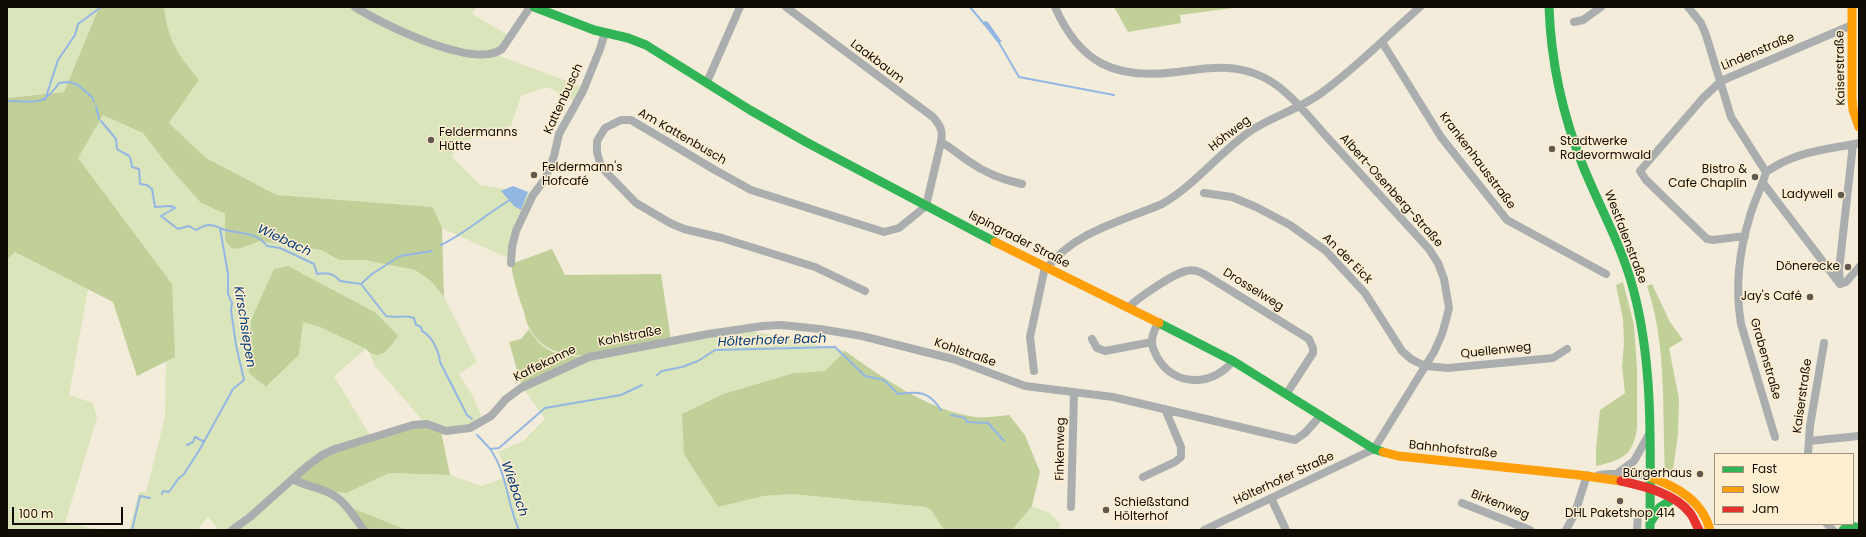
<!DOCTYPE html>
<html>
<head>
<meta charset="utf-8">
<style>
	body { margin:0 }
	#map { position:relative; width:1866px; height:537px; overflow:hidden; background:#f4ecda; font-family:Poppins,sans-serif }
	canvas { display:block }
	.frame { position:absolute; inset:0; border:8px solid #110c03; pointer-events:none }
	.legend { position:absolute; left:1714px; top:453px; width:140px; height:72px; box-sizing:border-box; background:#ffefd0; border:1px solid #a0947e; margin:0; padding:5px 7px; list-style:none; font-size:12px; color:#110c03 }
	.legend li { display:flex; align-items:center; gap:8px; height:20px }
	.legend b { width:20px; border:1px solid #a0947e }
	.scale { position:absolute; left:12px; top:507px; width:111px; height:18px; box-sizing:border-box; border:2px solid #110c03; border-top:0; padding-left:5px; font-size:12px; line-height:14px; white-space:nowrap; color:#110c03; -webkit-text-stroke:3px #ffefd0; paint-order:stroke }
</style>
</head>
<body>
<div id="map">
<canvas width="1866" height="537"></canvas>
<div class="frame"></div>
<ul class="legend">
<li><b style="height:5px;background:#30b455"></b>Fast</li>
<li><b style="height:5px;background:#ff9f0a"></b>Slow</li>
<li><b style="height:5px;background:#e5322d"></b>Jam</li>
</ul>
<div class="scale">100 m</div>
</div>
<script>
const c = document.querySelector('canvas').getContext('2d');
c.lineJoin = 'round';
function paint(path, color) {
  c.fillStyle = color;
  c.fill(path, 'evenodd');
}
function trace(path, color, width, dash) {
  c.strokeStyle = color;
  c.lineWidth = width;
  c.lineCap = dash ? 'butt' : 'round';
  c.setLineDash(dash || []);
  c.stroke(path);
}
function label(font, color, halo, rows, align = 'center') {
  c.font = font + ' Poppins,sans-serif';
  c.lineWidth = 3;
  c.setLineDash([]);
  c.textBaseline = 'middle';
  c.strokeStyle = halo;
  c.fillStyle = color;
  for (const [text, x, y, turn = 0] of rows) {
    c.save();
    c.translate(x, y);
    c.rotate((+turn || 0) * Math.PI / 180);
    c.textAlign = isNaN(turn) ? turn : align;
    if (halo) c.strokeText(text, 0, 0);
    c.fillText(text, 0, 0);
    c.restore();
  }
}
paint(new Path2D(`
	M 7,7 L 99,7 L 64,92 L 7,98 Z
	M 164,7 L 353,7 L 436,46 L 490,57 L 497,55 L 583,87 L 576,102 L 547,87 L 521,96 L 511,126 L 456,144 L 452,157 L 480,185 L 531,193 L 510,259 L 442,228 L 433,207 L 277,195 L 206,158 L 169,123 L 199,80 C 178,54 168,41 164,7 Z
	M 357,7 L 476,7 L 472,14 L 508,35 L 499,48 L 490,52 L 472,51 L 438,44 Z
	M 103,114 L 143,133 L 165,162 L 200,202 L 225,214 L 225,240 L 238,249 L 260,241 L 321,250 L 339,260 L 364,260 L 415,270 L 431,281 L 444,297 L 477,362 L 459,374 L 474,398 L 483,421 L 457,430 L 425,423 L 375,366 L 369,353 L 379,354 L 288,266 L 249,373 L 267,387 L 299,355 L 303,321 L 320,327 L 366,349 L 334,376 L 371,437 L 334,448 L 231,530 L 219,530 L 208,517 L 197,530 L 129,530 L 139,492 L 146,492 L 165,417 L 166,361 L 175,356 L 78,158 Z
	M 15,252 L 88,289 L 69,395 L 93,403 L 97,418 L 65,523 L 103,530 L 7,530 L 7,260 Z
	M 747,330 L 845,351 L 825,371 L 794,373 L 723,394 L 682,414 L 703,482 L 718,507 L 764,496 L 791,494 L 926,507 L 932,511 L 944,530 L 407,530 L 347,506 L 330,492 L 348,493 L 389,473 L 450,475 L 481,486 L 510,476 L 498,452 L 523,441 L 545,419 L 523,388 L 589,358 Z
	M 292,481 L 334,496 L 363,530 L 234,530 Z
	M 1032,506 L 1050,513 L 1060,524 L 1058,530 L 1012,530 Z`), '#dae5bb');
paint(new Path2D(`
	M 99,7 L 164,7 C 168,41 178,54 199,80 L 169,123 L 206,158 L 277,195 L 433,207 L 442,228 L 444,297 L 431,281 L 415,270 L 364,260 L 339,260 L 321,250 L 260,241 L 238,249 L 231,248 L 225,240 L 225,214 L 200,202 L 165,162 L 143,133 L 103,115 L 78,158 L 172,284 L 175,357 L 137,376 L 113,302 L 15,252 L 7,260 L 7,98 L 64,92 Z
	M 1114,7 L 1241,7 L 1180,15 L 1181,23 L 1128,32 Z
	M 552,249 L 565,275 L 661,274 L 671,340 C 630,348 555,376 530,329 C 526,323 525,315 523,309 C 518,294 513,280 511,264 Z
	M 288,266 L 376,313 L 398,336 C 390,347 380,364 366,349 L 320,327 L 303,322 L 299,355 L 266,387 L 249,373 L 251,320 L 274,269 Z
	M 1623,282 L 1634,325 L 1637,368 L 1637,428 C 1633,456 1622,460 1596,466 L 1596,449 L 1600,410 L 1625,393 L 1622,367 L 1624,344 L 1623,319 L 1616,285 Z
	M 1652,284 L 1670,322 L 1683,340 L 1669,348 L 1679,399 L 1678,435 L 1672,477 L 1665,470 C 1662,407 1667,346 1647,286 Z
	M 529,329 C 543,354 561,356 587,357 L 522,387 L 509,342 L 521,339 Z
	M 845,351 C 882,377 923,407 969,416 C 981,419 997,416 1009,415 L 1025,435 L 1040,472 L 1032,506 L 1012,530 L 944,530 L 932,511 L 926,507 L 791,494 L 764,496 L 718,507 L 684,454 L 682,414 L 723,394 L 794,373 L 825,371 Z
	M 426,425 L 441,431 L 450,475 L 389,473 L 347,493 L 330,492 L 295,479 L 322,456 Z
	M 347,506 L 407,530 L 365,530 Z`), '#c1d099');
paint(new Path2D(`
	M 984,21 L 988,22 L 1002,42 L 997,42 L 984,25 Z
	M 513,186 L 528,192 L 521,210 L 514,206 L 501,191 Z`), '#93b7e3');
trace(new Path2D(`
	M 970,7 L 985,25
	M 998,41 L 1019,77 L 1114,95
	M 45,100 L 58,60 L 75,35 L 78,24 L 101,7
	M 7,101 C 35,100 41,109 59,83 L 69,82 L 78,85 L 92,97 L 94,102
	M 96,106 L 99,119
	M 101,121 L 116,139 L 117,149 C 128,157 130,151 132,167 L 139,169 L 140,184 L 147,185 L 152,189 L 155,207 L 171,206 L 175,208 L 161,216 L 178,229 L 189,226 L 196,230 C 201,228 205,224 210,225 C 216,225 219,228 225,230 C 240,234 257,232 267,246 L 280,248 L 314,264 L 317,274 C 326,272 334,273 340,281 L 361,284 L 386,316 C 396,318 404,315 414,318 L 416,325 L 421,327 L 422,331 C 432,336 439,351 440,362 L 467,415 L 472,419
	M 441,245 C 466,233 486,214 510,200
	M 361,284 L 372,274 L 400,256 L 432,251
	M 657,375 L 662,371 L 682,367 L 698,361 L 715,350 L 835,347 L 865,376 L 884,380 L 898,394 C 918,391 929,391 941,410
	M 951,415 L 965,418 L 967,422 L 988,423 L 1004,441
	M 477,435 C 481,439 486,444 490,449 C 507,472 507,504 519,530
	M 187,445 L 193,442 L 195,437 L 203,441
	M 490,449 L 499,448 L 545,408 L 621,395 L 642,385
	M 162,494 L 163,491 L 169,492 L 178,479 L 184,474 L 200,449 L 233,389 L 244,380 L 236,345 L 231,310 L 232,303 L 228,294 L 228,274 L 220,228
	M 132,530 L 140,496 L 150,498`), '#93b7e3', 2);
trace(new Path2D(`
	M 355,7 C 382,24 474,70 502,49 L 530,7
	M 786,7 L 933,117 C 941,126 943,131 941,142 L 926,206 L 899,228 L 884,232 L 751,190 L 715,170 L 631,120 L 621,120 L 605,128 L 597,141 L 597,152 L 600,163 L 605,171 L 636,203 L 670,223 L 684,229 L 722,238 L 815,267 L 865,291
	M 1055,7 C 1080,64 1116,80 1177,72 C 1207,68 1234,63 1263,77 C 1288,89 1308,116 1327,137 C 1361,174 1395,212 1429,249 L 1438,263 L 1444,279 L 1449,308 L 1446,320 L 1442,334 L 1434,352 L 1374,449 L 1204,530
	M 1688,7 L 1701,23 L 1706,35 L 1731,117 L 1766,172
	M 1574,22 L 1583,20 L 1601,7
	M 1382,42 L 1441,137 L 1507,220 L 1606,274
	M 707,82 L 740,7
	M 941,142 C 952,148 960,156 970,162 C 985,173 1004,180 1022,184
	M 1763,183 L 1840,284
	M 1204,193 L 1232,197 L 1256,207 L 1290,225 L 1326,251 L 1365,293 L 1402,351 L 1411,359 L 1425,366 L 1448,368 L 1553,358 L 1567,349
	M 1745,236 L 1713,240 L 1707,239 L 1646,180 L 1640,171 L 1703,98 L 1721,81 L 1852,25
	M 511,263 L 512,247 L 516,231 L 533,195 L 545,179 L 554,156 L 559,134 L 583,91 L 600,49 L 605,33
	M 1047,268 C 1074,232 1122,221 1162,204 C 1195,185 1218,154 1249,132 C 1272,116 1301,109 1324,91 C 1358,66 1388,35 1420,7
	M 1840,284 L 1839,270 L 1853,144
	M 1840,284 L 1846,282 L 1859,267
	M 1129,307 C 1139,297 1173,274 1186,271 C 1193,269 1198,271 1204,274 L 1309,339 L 1313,348 L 1313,353 L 1287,393
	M 1159,322 C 1155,328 1152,335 1152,342 C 1152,348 1155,352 1157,357 C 1174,387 1212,387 1233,361
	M 1092,339 L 1097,348 L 1105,351 L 1152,342
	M 1034,371 L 1030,337 L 1045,267
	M 1775,437 L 1741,324 C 1735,288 1739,251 1750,216 C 1754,201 1762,187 1766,172 C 1796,151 1825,150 1859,143
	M 1809,441 L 1859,436
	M 1808,454 L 1810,426 L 1824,343
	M 1619,472 L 1634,461 L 1648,436
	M 1599,475 L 1627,472 L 1650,477
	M 1143,477 L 1175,462 L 1181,457 L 1181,447 L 1165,409
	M 293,479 C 306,487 321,487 333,495 C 346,502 355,519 364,530
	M 1271,498 L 1286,530
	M 1462,503 L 1530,530
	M 1071,507 L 1074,393
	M 1827,524 L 1833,530
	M 232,530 L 250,517 L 306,467 L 322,455 L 335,449 L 413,425 L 427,424 L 446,431 L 470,428 L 491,416 L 506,399 L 521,388 L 589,357 L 708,334 L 763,326 L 781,325 L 820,329 L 862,336 L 953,359 L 1025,386 L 1113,397 L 1295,440 L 1305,433 L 1321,415
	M 1566,530 L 1575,513 L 1587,475
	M 1637,530 L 1638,514`), '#aaaeae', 8);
trace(new Path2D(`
	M 534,7 L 594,30 L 628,38 L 646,45 L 750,110 L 806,142 L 995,242
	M 1549,7 C 1551,63 1562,114 1583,166 C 1600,208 1623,248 1634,292 C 1654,369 1650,451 1650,530
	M 1159,323 L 1233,361 L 1374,449 L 1383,452
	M 1650,523 L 1660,507 L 1673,499
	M 1843,530 L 1850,526 L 1859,528`), '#30b455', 9);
trace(new Path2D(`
	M 1852,7 L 1852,98 L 1853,110 L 1859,127
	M 995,242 L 1159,323
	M 1383,452 L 1398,456 L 1579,475 L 1621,481
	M 1650,477 C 1677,487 1702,500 1710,530`), '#ff9f0a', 9);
trace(new Path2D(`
	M 1621,481 C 1644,486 1676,494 1690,513 C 1694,518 1696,525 1699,530`), '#e5322d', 9);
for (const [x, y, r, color] of [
	[431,140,4,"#605a4e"],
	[1552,149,4,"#605a4e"],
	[534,175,4,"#605a4e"],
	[1755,177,4,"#605a4e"],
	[1841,195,4,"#605a4e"],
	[1848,267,4,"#605a4e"],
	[1810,297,4,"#605a4e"],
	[1700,474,4,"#605a4e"],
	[1620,501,4,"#605a4e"],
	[1106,510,4,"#605a4e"]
]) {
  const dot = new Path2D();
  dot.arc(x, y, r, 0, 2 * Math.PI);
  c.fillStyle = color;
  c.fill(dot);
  trace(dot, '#ffefd0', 1.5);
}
label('12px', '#110c03', '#ffefd0', [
	["Lindenstraße",1758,52,-23],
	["Laakbaum",877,62,37],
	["Kaiserstraße",1841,68,-91],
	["Kattenbusch",564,99,-65],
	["Höhweg",1230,134,-38],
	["Am Kattenbusch",682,137,30],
	["Krankenhausstraße",1477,161,53],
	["Albert-Osenberg-Straße",1391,191,48],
	["Westfalenstraße",1625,237,69],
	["Ispingrader Straße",1019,240,27],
	["An der Eick",1347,259,45],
	["Drosselweg",1253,290,32],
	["Kohlstraße",630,337,-11],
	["Quellenweg",1496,351,-6],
	["Kohlstraße",965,353,19],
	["Grabenstraße",1765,359,74],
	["Kaffekanne",545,364,-26],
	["Kaiserstraße",1803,396,-82],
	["Finkenweg",1061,449,-89],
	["Bahnhofstraße",1453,450,6],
	["Hölterhofer Straße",1284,479,-25],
	["Birkenweg",1500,505,21]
]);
label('12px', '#110c03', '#ffefd0', [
	["Feldermanns",439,133,"left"],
	["Hütte",439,147,"left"],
	["Stadtwerke",1560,142,"left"],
	["Radevormwald",1560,156,"left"],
	["Feldermann's",542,168,"left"],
	["Hofcafé",542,182,"left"],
	["Bistro &",1747,170],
	["Cafe Chaplin",1747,184],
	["Ladywell",1833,195],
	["Dönerecke",1840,267],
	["Jay's Café",1802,297],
	["Bürgerhaus",1692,474],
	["Schießstand",1114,503,"left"],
	["Hölterhof",1114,517,"left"],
	["DHL Paketshop 414",1620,514,"center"]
], 'right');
label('italic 13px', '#003a78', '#ffefd0', [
	["Wiebach",284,241,25],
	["Kirschsiepen",244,327,81],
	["Hölterhofer Bach",772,341,-2],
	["Wiebach",514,489,71]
]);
</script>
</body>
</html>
